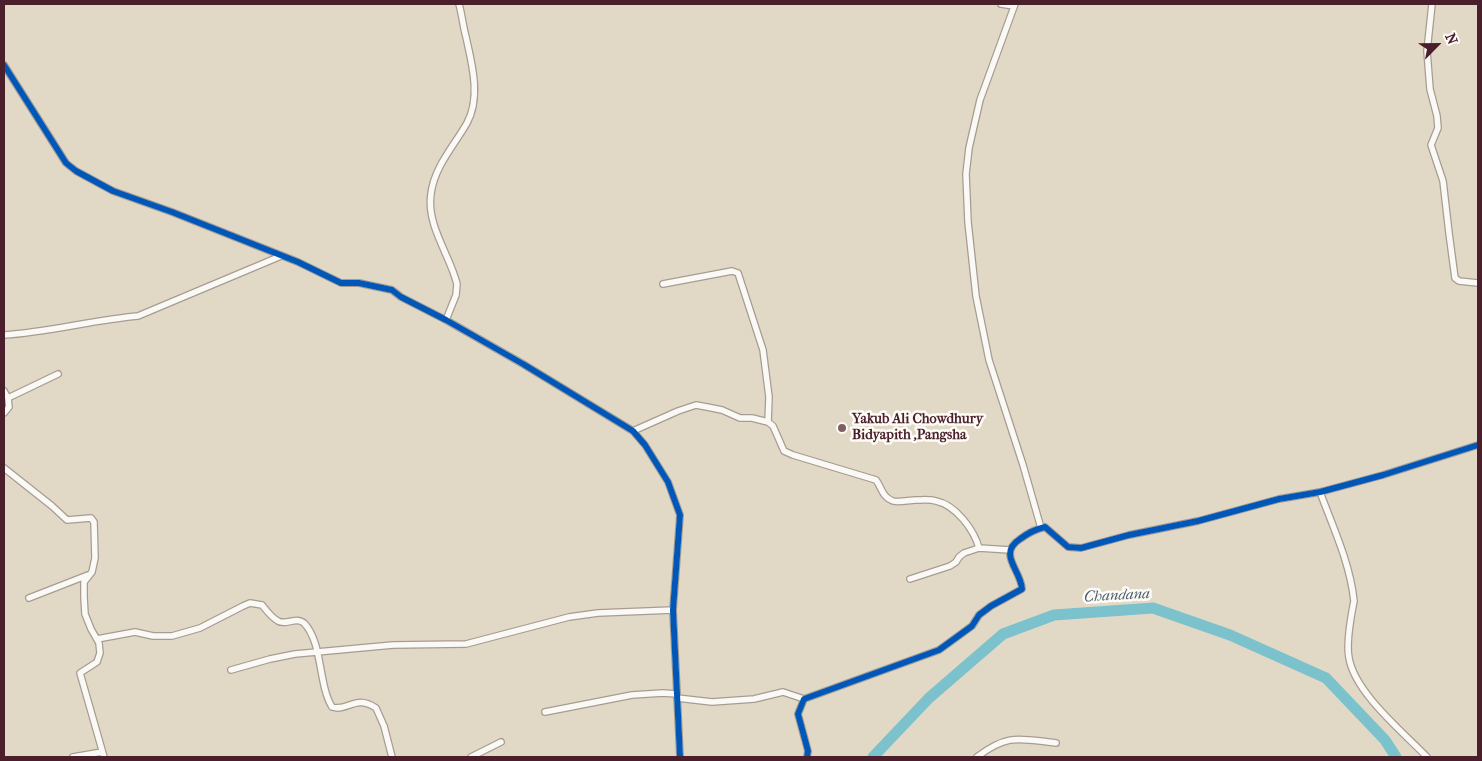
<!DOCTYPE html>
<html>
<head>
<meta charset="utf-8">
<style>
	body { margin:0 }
	#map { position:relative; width:1482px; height:761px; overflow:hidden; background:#e1d9c5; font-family:"IM FELL French Canon",serif }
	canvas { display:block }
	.frame { position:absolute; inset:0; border:5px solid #4a1f2b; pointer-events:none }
	.north { position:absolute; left:1412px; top:20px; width:50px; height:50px; -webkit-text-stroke:4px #fdfcf7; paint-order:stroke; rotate:67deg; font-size:14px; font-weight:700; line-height:20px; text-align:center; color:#4a1f2b }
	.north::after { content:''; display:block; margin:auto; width:18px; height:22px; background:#4a1f2b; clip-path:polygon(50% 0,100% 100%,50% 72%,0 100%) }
</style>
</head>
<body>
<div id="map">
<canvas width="1482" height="761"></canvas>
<div class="frame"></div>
<div class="north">N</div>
</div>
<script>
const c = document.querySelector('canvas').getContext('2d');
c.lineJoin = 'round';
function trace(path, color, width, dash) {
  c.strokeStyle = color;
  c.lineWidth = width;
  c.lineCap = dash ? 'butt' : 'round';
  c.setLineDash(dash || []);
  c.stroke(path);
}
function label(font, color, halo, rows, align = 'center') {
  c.font = font + ' "IM FELL French Canon",serif';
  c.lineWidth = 5;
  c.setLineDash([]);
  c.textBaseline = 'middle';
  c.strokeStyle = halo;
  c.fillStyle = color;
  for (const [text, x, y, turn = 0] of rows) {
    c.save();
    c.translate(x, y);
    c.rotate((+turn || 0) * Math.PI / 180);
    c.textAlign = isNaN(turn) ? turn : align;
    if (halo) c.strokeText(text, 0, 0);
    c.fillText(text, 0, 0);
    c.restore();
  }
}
trace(new Path2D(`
	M 873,757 L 929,698 L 1003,634 L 1054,615 L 1153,608 L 1230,635 L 1326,678 L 1385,740 L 1396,757`), '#7cc2cc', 11);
const minor = new Path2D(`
	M 1001,4 L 1014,6
	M 1015,4 L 980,100 L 969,148 L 966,174 L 968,222 L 976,296 L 989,360 L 1023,465 L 1041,528
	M 1432,4 L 1427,51 L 1430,89 L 1437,116 L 1438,128 L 1431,145 L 1443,181 L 1449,233 L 1455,278 L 1459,281 L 1478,283
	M 4,65 L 66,163 L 76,171 L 113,191 L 172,212 L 298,262 L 341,283 L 359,283 L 392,290 L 401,297 L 446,320 L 523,364 L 633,431 L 645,445 L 668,482 L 680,515 L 673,610 L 680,757
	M 663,284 L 732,271 L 738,273 L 763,350 L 769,397 L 768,422
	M 446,320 L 456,295 L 457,284 C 450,255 426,225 431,194 C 434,167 454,146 467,123 C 481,97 472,64 466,37 C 463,26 462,15 459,4
	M 4,335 C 49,332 93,320 138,316 L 281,256
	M 4,391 L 8,398 L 9,407 L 4,413
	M 8,398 L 58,374
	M 633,431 L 678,411 L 696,405 L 707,407 L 722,410 L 740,418 L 752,418 L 768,422 L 773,426 L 784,451 L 793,455 L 876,480 C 882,488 882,497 893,501 C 899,503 909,500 916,500 C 922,500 929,499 936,501 C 956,505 974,530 979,548 L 1010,550
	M 4,468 L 52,506 L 67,520 L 91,518 L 94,522 L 95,558 L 92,572 L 84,582 L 84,597 L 85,614 L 91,629 L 99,643 L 100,653 L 97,662 L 80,673 L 104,757
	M 1320,492 C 1333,527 1350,563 1354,601 C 1351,616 1346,643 1349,658 C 1355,693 1403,732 1427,757
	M 910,579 L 950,566 L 956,562 L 959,557 L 964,553 L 979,548
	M 29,598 L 88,575
	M 97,639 L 135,632 L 153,636 L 172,636 L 200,628 L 243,606 L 250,603 L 262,605 C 266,610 272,618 278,621 C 286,626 296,616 304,623 C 323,643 318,684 332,707 C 348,712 355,694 376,708 L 384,726 L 392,757
	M 231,670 L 270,659 L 295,654 L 393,645 L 466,644 L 569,617 L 598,613 L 673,610
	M 677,698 L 712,702 L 754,699 L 783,692 L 804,699
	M 545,712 L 632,695 L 663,693 L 677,694
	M 73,757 L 102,752
	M 471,757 L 501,742
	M 807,757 L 808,751 L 798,714 L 804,699 L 939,650 L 972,626 L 979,615 L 991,606 L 1022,589 C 1021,570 997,554 1020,539 C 1028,533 1036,529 1045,527 L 1068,547 L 1081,548 L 1129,535 L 1198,521 L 1279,499 L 1320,492 L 1383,475 L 1478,445
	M 977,757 C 1008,733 1020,739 1056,743`);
trace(minor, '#a79c92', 8);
trace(minor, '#faf9f6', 5.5);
trace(new Path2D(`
	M 4,65 L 66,163 L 76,171 L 113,191 L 172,212 L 298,262 L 341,283 L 359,283 L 392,290 L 401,297 L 446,320 L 523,364 L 633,431 L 645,445 L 668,482 L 680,515 L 673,610 L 680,757
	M 807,757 L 808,751 L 798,714 L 804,699 L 939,650 L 972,626 L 979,615 L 991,606 L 1022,589 C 1021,570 997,554 1020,539 C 1028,533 1036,529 1045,527 L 1068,547 L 1081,548 L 1129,535 L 1198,521 L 1279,499 L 1320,492 L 1383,475 L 1478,445`), '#0057b8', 6);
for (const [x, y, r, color] of [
	[842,428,5,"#7f6061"]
]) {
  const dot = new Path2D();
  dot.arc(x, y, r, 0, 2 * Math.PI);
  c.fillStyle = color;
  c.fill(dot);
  trace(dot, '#fdfcf7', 2);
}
label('bold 14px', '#4a1f2b', '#fdfcf7', [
	["Yakub Ali Chowdhury",852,420],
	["Bidyapith ,Pangsha",852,436]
], 'left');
label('italic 15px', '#4c5c6d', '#fdfcf7', [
	["Chandana",1117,596,-3]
]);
</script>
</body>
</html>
